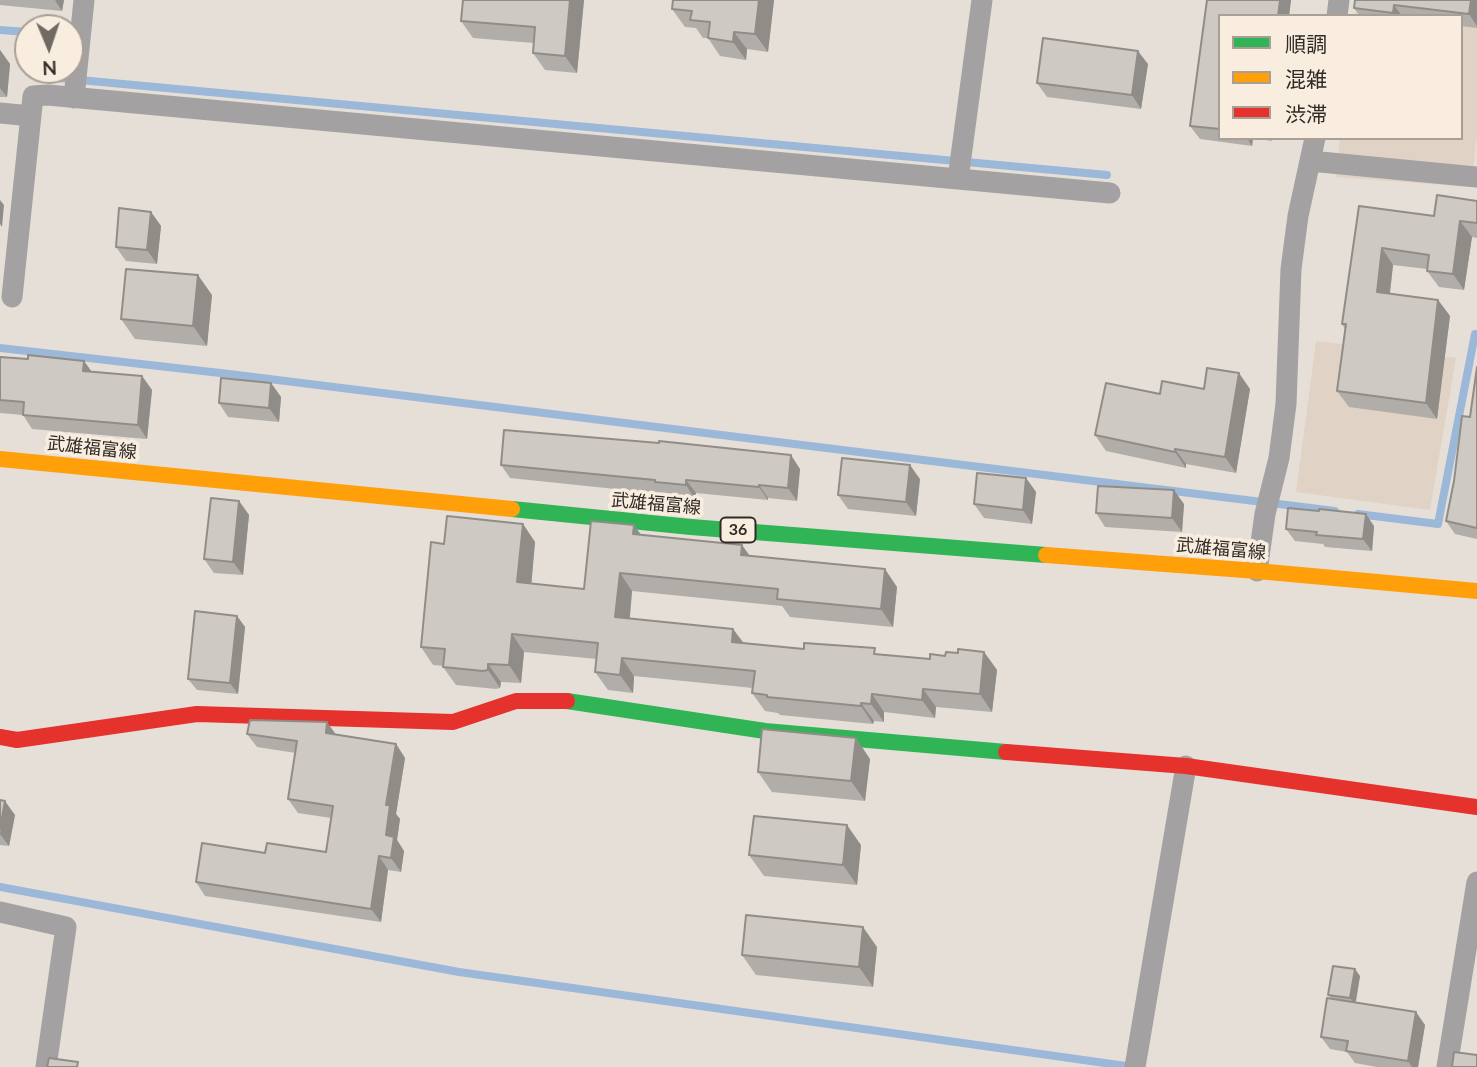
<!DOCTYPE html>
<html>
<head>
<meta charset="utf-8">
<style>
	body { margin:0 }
	#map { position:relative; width:1477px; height:1067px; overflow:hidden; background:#e6dfd8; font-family:Lato,"Noto Sans JP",sans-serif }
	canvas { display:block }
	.legend { position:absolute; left:1218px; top:14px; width:245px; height:126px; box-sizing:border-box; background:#f9eddf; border:2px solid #a99f95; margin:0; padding:9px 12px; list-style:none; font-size:21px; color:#302b26 }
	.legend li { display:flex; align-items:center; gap:14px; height:35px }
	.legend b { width:35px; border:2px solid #a99f95 }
	.north { position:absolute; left:14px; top:14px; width:70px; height:70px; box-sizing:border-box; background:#f9eddf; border:2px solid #a99f95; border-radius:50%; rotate:178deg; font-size:19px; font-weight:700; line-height:28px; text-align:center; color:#302b26 }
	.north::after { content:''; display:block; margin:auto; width:24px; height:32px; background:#706a64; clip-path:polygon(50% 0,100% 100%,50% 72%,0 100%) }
</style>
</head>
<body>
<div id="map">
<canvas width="1477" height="1067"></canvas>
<ul class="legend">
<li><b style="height:9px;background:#30b455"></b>順調</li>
<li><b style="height:9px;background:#ff9f0a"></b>混雑</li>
<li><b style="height:9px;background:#e5322d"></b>渋滞</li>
</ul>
<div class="north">N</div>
</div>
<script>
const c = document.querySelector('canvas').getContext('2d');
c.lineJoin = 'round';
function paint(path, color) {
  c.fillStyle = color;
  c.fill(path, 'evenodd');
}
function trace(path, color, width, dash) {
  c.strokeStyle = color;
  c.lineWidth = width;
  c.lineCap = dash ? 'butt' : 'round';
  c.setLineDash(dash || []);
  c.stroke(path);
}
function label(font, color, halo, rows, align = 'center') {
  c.font = font + ' Lato,"Noto Sans JP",sans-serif';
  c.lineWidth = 7;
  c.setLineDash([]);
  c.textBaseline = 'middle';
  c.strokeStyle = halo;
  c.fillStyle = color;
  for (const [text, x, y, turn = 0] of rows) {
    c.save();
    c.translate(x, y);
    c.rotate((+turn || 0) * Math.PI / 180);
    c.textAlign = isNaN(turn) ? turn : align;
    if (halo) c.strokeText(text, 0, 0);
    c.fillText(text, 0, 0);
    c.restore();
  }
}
paint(new Path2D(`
	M 1357,0 L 1477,0 L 1477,136 L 1471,187 L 1336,177 L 1340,138 L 1461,138 L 1461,16 L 1355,16 Z
	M 1316,341 L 1456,358 L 1430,510 L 1296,492 Z`), '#e0d3c5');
trace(new Path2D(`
	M 0,30 L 28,32
	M 59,70 L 58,78 L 1107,175
	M 0,348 L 229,374 L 1335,511
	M 1358,514 L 1438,524 L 1475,334 L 1477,334
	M 0,887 L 459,972 L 1133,1067`), '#9cb8d9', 8);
trace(new Path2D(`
	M 1337,16 L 1339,0
	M 74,98 L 84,0
	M 0,113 L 31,116
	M 1310,161 L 1477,177
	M 958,179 L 982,0
	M 12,297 L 33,96 L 48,95 L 1110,193
	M 1257,571 L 1265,514 L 1279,458 L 1286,404 L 1291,269 L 1298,216 L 1315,138
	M 0,912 L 66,927 L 46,1067
	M 1135,1067 L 1186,766
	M 1447,1067 L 1477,882`), '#a3a1a2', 21);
trace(new Path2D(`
	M 512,509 L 691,527 L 1046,555
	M 567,701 L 765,731 L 1006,752`), '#30b455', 16);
trace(new Path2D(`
	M 0,459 L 512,509
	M 1046,555 L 1257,571 L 1477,591`), '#ff9f0a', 16);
trace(new Path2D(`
	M 0,737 L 17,740 L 197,714 L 453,722 L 516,701 L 567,701
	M 1006,752 L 1186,766 L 1477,807`), '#e5322d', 16);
paint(new Path2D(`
	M 0,0 L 64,0 L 62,11 L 0,5 Z
	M 584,0 L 577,73 L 545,70 L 533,53 L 534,43 L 473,38 L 461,21 Z
	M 673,0 L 774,0 L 768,52 L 747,49 L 746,60 L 720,56 L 708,38 L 703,38 L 696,28 L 685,27 L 672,9 Z
	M 1207,0 L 1291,0 L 1289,16 L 1220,16 L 1220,138 L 1253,138 L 1252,146 L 1200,139 L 1190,126 Z
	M 1477,0 L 1477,28 L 1461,26 L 1461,16 L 1360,16 L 1354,8 Z
	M 0,50 L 10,64 L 7,97 L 0,97 Z
	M 1148,64 L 1141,109 L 1047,97 L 1037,83 Z
	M 1253,138 L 1272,138 L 1272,141 Z
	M 1477,201 L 1477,238 L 1472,237 L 1464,290 L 1439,287 L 1427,271 L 1427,269 L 1393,265 L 1390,294 L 1438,300 L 1450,316 L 1437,419 L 1349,407 L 1337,391 L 1345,329 L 1342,324 L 1359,206 L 1434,216 Z
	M 151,212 L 161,226 L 157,264 L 126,261 L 116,247 Z
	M 212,295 L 207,346 L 135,339 L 121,319 Z
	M 0,357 L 28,359 L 84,361 L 91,371 L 142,376 L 152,390 L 147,439 L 32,429 L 23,415 L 0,413 Z
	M 1477,367 L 1477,539 L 1455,534 L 1446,521 L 1470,417 Z
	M 271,383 L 281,397 L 279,422 L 228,417 L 219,403 Z
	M 1204,389 L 1250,389 L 1236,473 L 1186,464 L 1186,468 L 1106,451 L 1095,435 L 1160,394 Z
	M 501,465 L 800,469 L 797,501 L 768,498 L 768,500 L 696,493 L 695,499 L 664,496 L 663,494 L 510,478 Z
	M 1026,478 L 1036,492 L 1032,524 L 984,518 L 974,504 Z
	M 920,479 L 916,516 L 848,509 L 838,495 Z
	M 239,501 L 249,515 L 243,575 L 214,573 L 204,559 Z
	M 1184,504 L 1182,532 L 1105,527 L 1096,513 Z
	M 523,524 L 535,542 L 531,584 L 584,589 L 641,535 L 749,555 L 897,587 L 893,627 L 790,617 L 782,606 L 632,591 L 630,618 L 733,629 L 744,643 L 804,649 L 879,654 L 930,659 L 958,653 L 984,652 L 997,670 L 992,712 L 936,707 L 935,718 L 884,712 L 884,722 L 874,721 L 873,724 L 780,715 L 778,713 L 765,711 L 752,693 L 753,688 L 634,676 L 633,693 L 608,690 L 595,672 L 597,659 L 524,652 L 521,683 L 501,682 L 500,688 L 496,689 L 456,685 L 443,667 L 444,666 L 433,665 L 421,647 L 444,544 Z
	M 1374,526 L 1372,551 L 1325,547 L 1323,544 L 1295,541 L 1286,529 Z
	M 237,616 L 245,627 L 238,694 L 197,690 L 188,679 Z
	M 247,734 L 337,735 L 396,744 L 405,758 L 396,814 L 400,819 L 397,840 L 404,851 L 401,872 L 388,870 L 381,922 L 205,896 L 196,882 L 265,853 L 326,852 L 331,818 L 298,813 L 288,799 L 296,753 L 257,747 Z
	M 870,759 L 865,801 L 772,792 L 758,772 Z
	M 0,800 L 15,815 L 9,846 L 0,845 Z
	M 861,845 L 857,885 L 764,876 L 749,855 Z
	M 877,947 L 873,987 L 756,975 L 742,955 Z
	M 1360,976 L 1356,1002 L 1425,1025 L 1418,1067 L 1377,1067 L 1355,1063 L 1347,1052 L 1330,1049 L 1321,1037 L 1331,998 L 1328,995 Z`), '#b1ada8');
paint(new Path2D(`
	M 55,0 L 64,0 L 62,11 Z
	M 570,0 L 584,0 L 577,73 L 565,56 Z
	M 759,0 L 774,0 L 768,52 L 755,34 Z
	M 1280,0 L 1291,0 L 1289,16 L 1278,16 Z
	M 1471,0 L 1477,0 L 1477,26 L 1469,14 Z
	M 1394,5 L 1402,16 L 1395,16 L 1393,13 Z
	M 734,32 L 747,49 L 746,60 L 733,42 Z
	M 0,50 L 10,64 L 7,97 L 0,88 Z
	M 1138,51 L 1148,64 L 1141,109 L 1132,95 Z
	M 1247,138 L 1253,138 L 1252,146 Z
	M 0,200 L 4,205 L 2,227 L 0,224 Z
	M 151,212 L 161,226 L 157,264 L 147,250 Z
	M 1460,221 L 1472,237 L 1464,290 L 1453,274 Z
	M 1382,248 L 1393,265 L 1388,308 L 1377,292 Z
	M 198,275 L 212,295 L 207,346 L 193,326 Z
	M 1438,300 L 1450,316 L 1437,419 L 1426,403 Z
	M 84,361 L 94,375 L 83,371 Z
	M 1239,373 L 1250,389 L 1236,473 L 1225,457 Z
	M 142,376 L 152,390 L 147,439 L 138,425 Z
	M 271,383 L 281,397 L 279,422 L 269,408 Z
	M 1175,449 L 1186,464 L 1186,468 L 1175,452 Z
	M 791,455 L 800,469 L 797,501 L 788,488 Z
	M 910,465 L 920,479 L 916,516 L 906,502 Z
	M 1026,478 L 1036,492 L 1032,524 L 1023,510 Z
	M 686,480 L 696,493 L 695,499 L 686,485 Z
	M 759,485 L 768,498 L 768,500 L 759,487 Z
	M 1174,490 L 1184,504 L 1182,532 L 1172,518 Z
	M 239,501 L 249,515 L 243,575 L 233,562 Z
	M 1366,514 L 1374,526 L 1372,551 L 1363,539 Z
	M 523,524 L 535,542 L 530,600 L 517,582 Z
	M 634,525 L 647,543 L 633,534 Z
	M 742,545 L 755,563 L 741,555 Z
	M 885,569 L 897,587 L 893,627 L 881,609 Z
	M 620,573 L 632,591 L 628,635 L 615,617 Z
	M 237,616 L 245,627 L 238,694 L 230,683 Z
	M 733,629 L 746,647 L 732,642 Z
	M 512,634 L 524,652 L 521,683 L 509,665 Z
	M 984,652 L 997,670 L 992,712 L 980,694 Z
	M 622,658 L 634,676 L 633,693 L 620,675 Z
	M 488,664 L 501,682 L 500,688 L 488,670 Z
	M 923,689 L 936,707 L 935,718 L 922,700 Z
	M 872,694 L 884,712 L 884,722 L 871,704 Z
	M 861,703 L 874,721 L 873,724 L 861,706 Z
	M 327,722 L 337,736 L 326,733 Z
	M 856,738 L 870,759 L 865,801 L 851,781 Z
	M 396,744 L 405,758 L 396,814 L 400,819 L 397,840 L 404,851 L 401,872 L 391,858 L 386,835 L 386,805 Z
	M 5,801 L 15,815 L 9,846 L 0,834 Z
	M 847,825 L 861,845 L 857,885 L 843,865 Z
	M 379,856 L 388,870 L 381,922 L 371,909 Z
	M 863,927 L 877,947 L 873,987 L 859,967 Z
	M 1355,969 L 1360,976 L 1355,1005 L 1350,998 Z
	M 1416,1012 L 1425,1025 L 1418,1067 L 1412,1067 L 1408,1061 Z`), '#908d88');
const building = new Path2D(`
	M 463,0 L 570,0 L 565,56 L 533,53 L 535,27 L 461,21 Z
	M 673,0 L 759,0 L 755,34 L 734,32 L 733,42 L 708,38 L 710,22 L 690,20 L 692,11 L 672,9 Z
	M 1207,0 L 1280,0 L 1278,16 L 1220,16 L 1220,129 L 1190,126 Z
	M 1355,0 L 1471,0 L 1469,14 L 1394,5 L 1393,13 L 1354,8 Z
	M 1043,38 L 1138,51 L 1132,95 L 1037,83 Z
	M 1437,195 L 1477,201 L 1477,223 L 1460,221 L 1453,274 L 1427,271 L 1429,255 L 1382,248 L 1377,292 L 1438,300 L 1426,403 L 1337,391 L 1346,324 L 1342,324 L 1359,206 L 1434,216 Z
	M 119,208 L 151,212 L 147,250 L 116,247 Z
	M 126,269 L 198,275 L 193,326 L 121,319 Z
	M 28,355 L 84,361 L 83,371 L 142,376 L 138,425 L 23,415 L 24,402 L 0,400 L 0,357 L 28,359 Z
	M 1477,367 L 1477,528 L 1446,521 L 1454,481 L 1462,416 L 1470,417 Z
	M 1207,368 L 1239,373 L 1225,457 L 1175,449 L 1175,452 L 1095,435 L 1106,383 L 1160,394 L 1162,381 L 1204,389 Z
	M 221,378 L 271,383 L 269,408 L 219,403 Z
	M 504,430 L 659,443 L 659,441 L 791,455 L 788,488 L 759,485 L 759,487 L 686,480 L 686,485 L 655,482 L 655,480 L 501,465 Z
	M 842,458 L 910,465 L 906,502 L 838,495 Z
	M 977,473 L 1026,478 L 1023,510 L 974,504 Z
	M 1098,486 L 1174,490 L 1172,518 L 1096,513 Z
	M 211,498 L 239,501 L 233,562 L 204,559 Z
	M 1288,508 L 1319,511 L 1319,509 L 1366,514 L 1363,539 L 1316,535 L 1317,532 L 1286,529 Z
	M 447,516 L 523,524 L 517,582 L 584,589 L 591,521 L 634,525 L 633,534 L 742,545 L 741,555 L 885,569 L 881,609 L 777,599 L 778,589 L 620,573 L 615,617 L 733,629 L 732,642 L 804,649 L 804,643 L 875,648 L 874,654 L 930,659 L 930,654 L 945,656 L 946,652 L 958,653 L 958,649 L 984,652 L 980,694 L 923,689 L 922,700 L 872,694 L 871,704 L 861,703 L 861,706 L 767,697 L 767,695 L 752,693 L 755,671 L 622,658 L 620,675 L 595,672 L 598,643 L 512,634 L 509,665 L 488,664 L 488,670 L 483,671 L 443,667 L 445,649 L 421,647 L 431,542 L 444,544 Z
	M 195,611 L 237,616 L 230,683 L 188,679 Z
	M 250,720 L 327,722 L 326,733 L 396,744 L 386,805 L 390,805 L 386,835 L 394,837 L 391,858 L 379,856 L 371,909 L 196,882 L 202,843 L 265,853 L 267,843 L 326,852 L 333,806 L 288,799 L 297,741 L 247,734 Z
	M 762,729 L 856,738 L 851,781 L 758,772 Z
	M 0,800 L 5,801 L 0,829 Z
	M 754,816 L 847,825 L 843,865 L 749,855 Z
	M 746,915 L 863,927 L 859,967 L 742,955 Z
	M 1333,966 L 1355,969 L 1350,998 L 1328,995 Z
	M 1327,998 L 1416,1012 L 1408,1061 L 1346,1051 L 1348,1041 L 1321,1037 Z
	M 1454,1052 L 1477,1055 L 1477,1067 L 1452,1067 Z
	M 49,1058 L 78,1062 L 77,1067 L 47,1067 Z`);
paint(building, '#cec9c3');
trace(building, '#908d88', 2);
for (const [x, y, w] of [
	[738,530,35]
]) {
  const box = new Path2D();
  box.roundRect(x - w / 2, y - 12.5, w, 25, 5);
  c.fillStyle = '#f9eddf';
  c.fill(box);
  trace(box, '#302b26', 2);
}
label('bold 16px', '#302b26', null, [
	["36",738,530]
]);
label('18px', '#302b26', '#f9eddf', [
	["武雄福富線",92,448,6],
	["武雄福富線",656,504,5],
	["武雄福富線",1221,549,5]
]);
</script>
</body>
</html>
